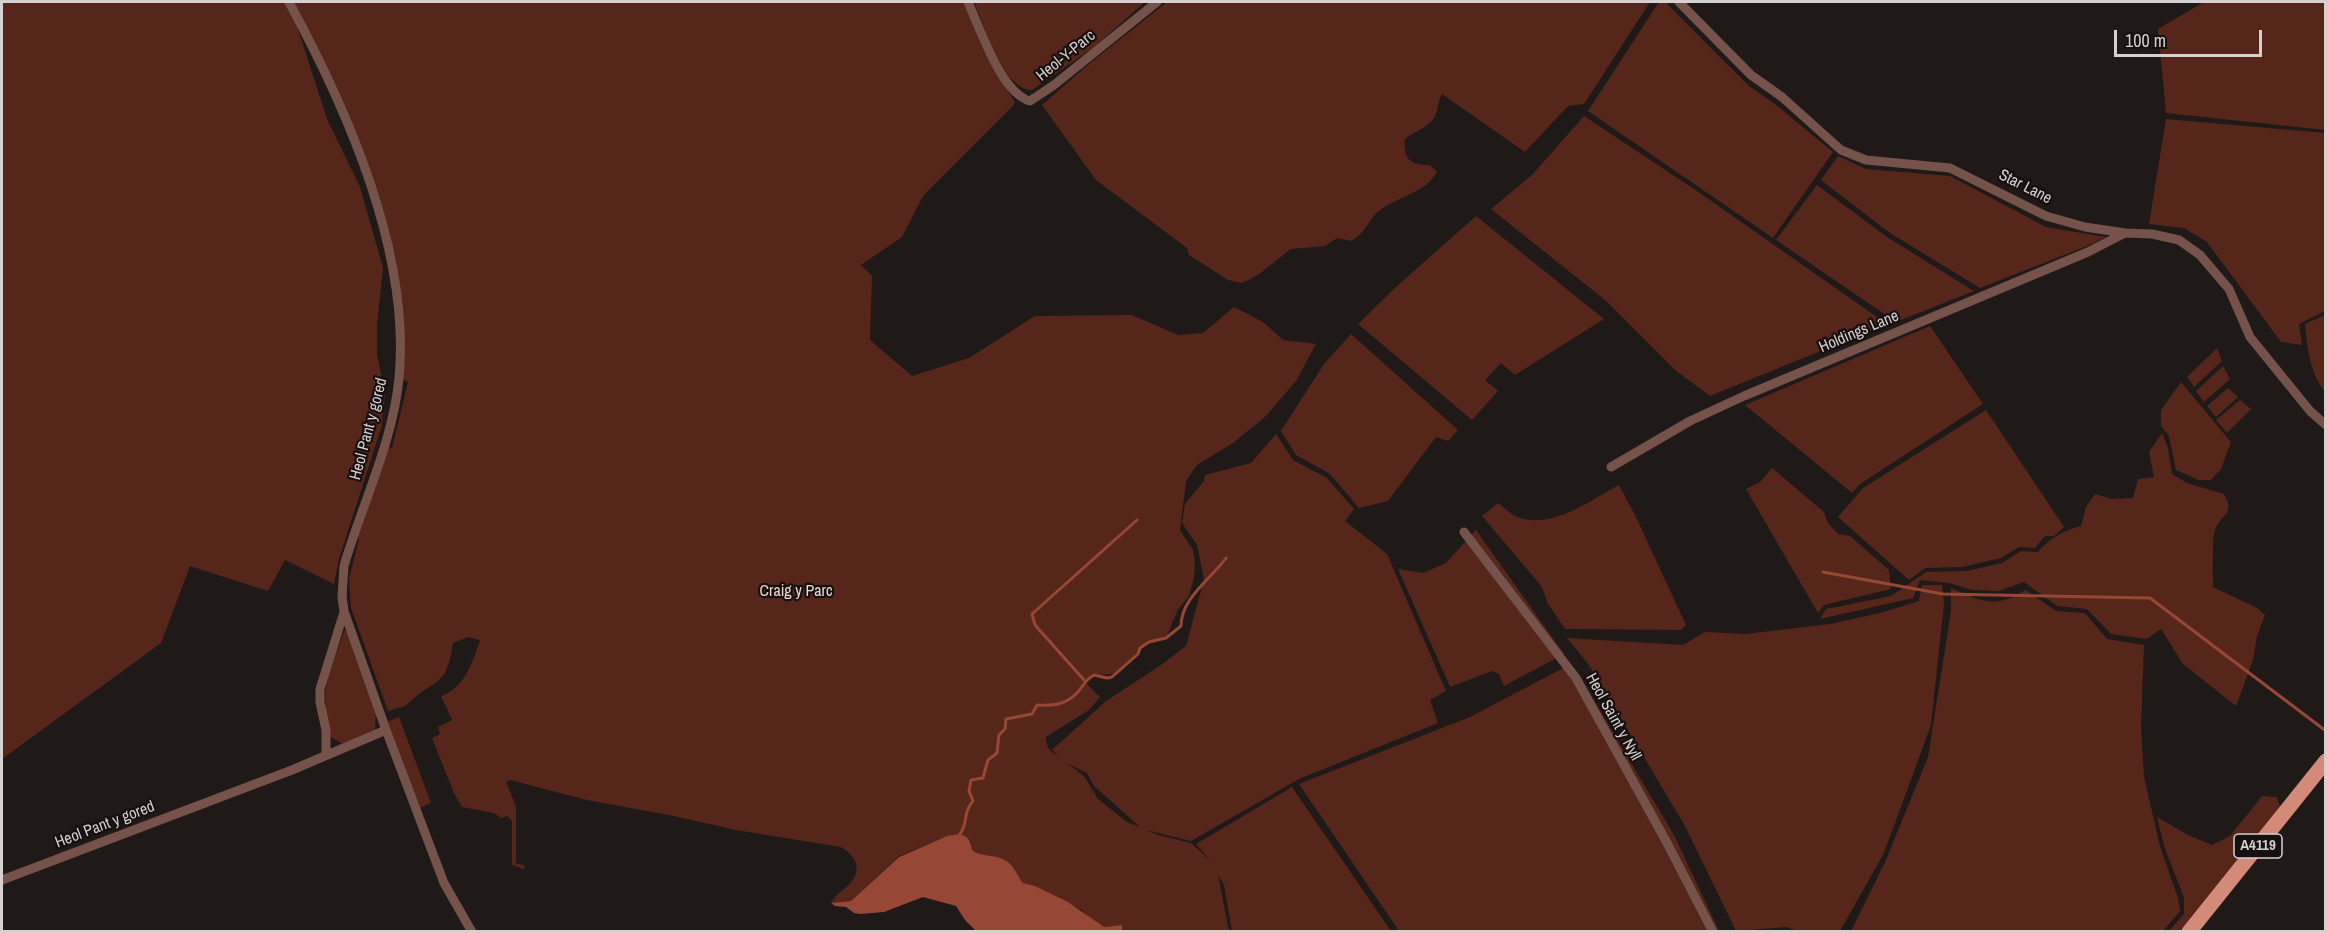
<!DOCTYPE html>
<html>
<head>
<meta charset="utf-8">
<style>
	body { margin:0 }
	#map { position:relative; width:2327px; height:933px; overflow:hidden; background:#1f1918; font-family:"Archivo Narrow",sans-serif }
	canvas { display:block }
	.frame { position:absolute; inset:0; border:3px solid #d6d1d0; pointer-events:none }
	.scale { position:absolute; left:2114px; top:30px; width:148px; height:27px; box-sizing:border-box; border:3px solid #d6d1d0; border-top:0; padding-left:8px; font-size:18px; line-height:21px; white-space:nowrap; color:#d6d1d0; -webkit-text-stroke:4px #16100f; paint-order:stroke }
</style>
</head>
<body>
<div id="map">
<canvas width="2327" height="933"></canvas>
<div class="frame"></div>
<div class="scale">100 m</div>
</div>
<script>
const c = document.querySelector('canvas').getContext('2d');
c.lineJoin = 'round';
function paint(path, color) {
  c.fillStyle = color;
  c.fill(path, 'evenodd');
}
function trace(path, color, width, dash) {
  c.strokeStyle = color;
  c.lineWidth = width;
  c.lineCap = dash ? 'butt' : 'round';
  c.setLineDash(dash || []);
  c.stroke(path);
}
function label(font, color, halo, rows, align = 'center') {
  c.font = font + ' "Archivo Narrow",sans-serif';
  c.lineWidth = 4.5;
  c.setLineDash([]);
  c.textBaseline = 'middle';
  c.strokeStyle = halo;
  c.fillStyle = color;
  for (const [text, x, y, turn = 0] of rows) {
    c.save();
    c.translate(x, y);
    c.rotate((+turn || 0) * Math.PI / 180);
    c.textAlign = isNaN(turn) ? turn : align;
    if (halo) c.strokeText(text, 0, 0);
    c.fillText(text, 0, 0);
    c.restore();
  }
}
paint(new Path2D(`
	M 2,2 L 964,2 L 999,77 L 1015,102 L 1012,107 L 923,196 L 902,237 L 861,265 L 872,276 L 870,340 L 912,376 L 969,358 L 1035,316 L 1132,315 L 1178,335 L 1203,333 L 1234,307 L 1263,322 L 1283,340 L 1316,344 L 1296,381 L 1266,416 L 1233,443 L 1197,465 L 1186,481 L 1180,530 L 1193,550 L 1195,562 L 1194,578 L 1189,596 L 1178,609 L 1167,636 C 1161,638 1150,640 1145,645 C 1124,662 1130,678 1094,674 L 1084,681 L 1100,697 L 1089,710 L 1046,737 C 1046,747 1050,752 1059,757 L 1052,750 L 1106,701 L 1161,665 L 1186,646 L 1204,579 L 1197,545 L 1182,523 L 1185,504 L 1204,481 L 1205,475 L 1251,463 L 1276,434 L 1293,460 L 1327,478 L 1354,509 L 1345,521 L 1387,554 L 1446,691 L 1430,700 L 1438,723 L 1299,779 L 1191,841 L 1146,830 L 1158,835 L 1191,843 L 1210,860 L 1196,844 L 1292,787 L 1391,931 L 1232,931 L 1224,885 L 1218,875 L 1229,931 L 1122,931 L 1122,925 L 1104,927 L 1096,923 L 1080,909 L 1035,886 L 1023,883 C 1017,875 1014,865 1005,860 C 994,855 983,858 972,850 L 971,842 L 947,836 L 899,856 L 851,901 L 831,903 C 836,893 845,890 851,882 C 863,868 854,854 841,847 L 736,830 L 669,815 L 587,800 L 510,780 L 506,782 L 516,806 L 516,863 L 525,866 L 524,869 L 512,865 L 512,821 L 507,816 L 501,818 L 494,813 L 462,807 L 454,793 L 432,738 L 440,734 L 438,727 L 452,720 L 441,696 C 466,687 472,662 480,640 L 468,637 L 453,643 L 450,660 L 445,673 L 437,682 L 420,693 L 405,706 L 388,711 L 351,608 L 349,579 L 359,539 L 355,529 L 384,444 L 392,448 L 408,382 L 399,378 L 396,291 L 365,166 L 316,52 L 296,23 L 327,119 L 360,187 L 383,268 L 377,325 L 377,354 L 385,393 L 382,425 L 339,559 L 334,584 L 285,560 L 268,591 L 190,566 L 161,643 L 2,759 ZM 1067,763 L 1087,773 L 1094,786 L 1140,827 L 1127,822 L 1098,799 L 1084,776 Z
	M 974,2 L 1145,2 L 1094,47 L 1032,90 C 1003,90 984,25 974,2 Z
	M 1167,2 L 1650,2 L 1584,104 L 1568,106 L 1525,152 L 1442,94 C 1437,103 1438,113 1434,118 C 1427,129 1414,131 1405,139 C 1403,159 1410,165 1430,165 L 1437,172 C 1426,192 1401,196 1383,208 C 1368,217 1369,231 1351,241 L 1337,238 L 1325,246 L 1291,249 L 1258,275 L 1242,283 L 1228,280 L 1189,255 L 1187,248 L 1096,180 L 1042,105 L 1089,64 Z
	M 1659,2 L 1667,2 L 1668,5 L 1749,86 L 1776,105 L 1833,152 L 1773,238 L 1588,111 Z
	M 2204,2 L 2325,2 L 2325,130 L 2166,113 L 2158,29 Z
	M 1584,116 L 1697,191 L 1887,324 L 1710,396 L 1675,370 L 1605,300 L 1491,209 L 1532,175 Z
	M 2166,119 L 2325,133 L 2325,311 L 2299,324 L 2302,345 L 2281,342 L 2207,242 L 2184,228 L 2149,224 Z
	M 1838,156 L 1866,169 L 1950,176 L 2046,227 L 2106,237 L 2087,246 L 1980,288 L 1890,233 L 1821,180 Z
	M 1817,185 L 1887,237 L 1974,291 L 1896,322 L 1776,240 Z
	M 1476,216 L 1604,319 L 1515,375 L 1501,363 L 1485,380 L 1498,391 L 1472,420 L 1358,324 L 1396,287 Z
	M 2325,315 L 2325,392 C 2310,372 2307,348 2305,324 Z
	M 1930,326 L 1983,404 L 1860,484 L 1852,493 L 1745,405 Z
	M 1351,334 L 1458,430 L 1448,441 L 1436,437 L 1388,501 L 1359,508 L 1330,474 L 1296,455 L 1281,431 L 1324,364 Z
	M 2217,348 L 2222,361 L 2194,387 L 2187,377 Z
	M 2223,366 L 2230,379 L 2204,402 L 2196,391 Z
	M 2181,382 L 2231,442 L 2221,469 L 2211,480 L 2199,480 L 2176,470 L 2169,436 L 2161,426 L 2161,410 Z
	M 2228,388 L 2238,397 L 2216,417 L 2207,406 Z
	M 2240,400 L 2251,409 L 2227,433 L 2216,420 Z
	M 1986,410 L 2064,527 L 2054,536 L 2045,536 L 2035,548 L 2019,547 L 2001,558 L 1962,567 L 1925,568 L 1909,580 L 1838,517 L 1863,488 Z
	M 2162,433 L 2168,448 L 2172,474 L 2187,483 L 2224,494 C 2236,515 2221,513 2215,530 C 2212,538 2213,576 2213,587 L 2257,608 L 2265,615 L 2257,636 L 2253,660 L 2236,706 L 2183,664 L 2161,629 L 2147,639 L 2111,634 L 2087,609 L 2057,606 L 2024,582 L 1999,591 L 1972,590 L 1949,583 L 1920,580 L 1913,598 L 1820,619 L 1826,609 L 1891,596 L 1926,572 L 1967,571 L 2002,563 L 2021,551 L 2038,552 C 2049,539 2064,530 2081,526 L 2086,507 L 2095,494 L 2112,499 L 2133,498 L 2138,479 L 2154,477 L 2149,452 Z
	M 1772,468 L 1824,512 L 1828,523 L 1838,534 L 1850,536 L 1889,570 L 1891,589 L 1824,605 L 1818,613 L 1746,489 L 1760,482 Z
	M 1619,485 L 1636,517 L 1686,625 L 1681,630 L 1565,629 L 1548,604 L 1542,587 L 1482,516 L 1498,503 C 1504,507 1510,514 1517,517 C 1552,530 1589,501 1619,485 Z
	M 1476,530 L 1564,654 L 1504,686 L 1499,674 L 1492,671 L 1450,687 L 1398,569 L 1423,573 L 1446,563 Z
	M 1922,585 L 1942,585 L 1944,604 L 1931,725 L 1884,853 L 1840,931 L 1797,931 L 1787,927 L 1736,931 L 1685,826 L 1589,665 L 1567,638 L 1683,645 L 1705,632 L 1746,634 L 1830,624 L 1880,613 L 1919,601 Z
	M 1951,588 C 1983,602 1994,609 2026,590 L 2056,611 L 2085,613 L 2107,639 L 2144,645 L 2141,727 L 2144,777 L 2160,846 L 2178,898 L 2180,911 L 2163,931 L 1851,931 L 1886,860 L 1928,757 L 1951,611 Z
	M 347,630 L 376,710 L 375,732 L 347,746 L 329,736 L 323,707 L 326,705 C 322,682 337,653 344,631 Z
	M 1569,665 L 1584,684 L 1674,835 L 1719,931 L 1399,931 L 1299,784 L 1470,717 Z
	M 399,717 L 431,803 L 415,810 L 384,723 Z
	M 2262,796 L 2277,797 L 2280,807 L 2182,931 L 2169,931 L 2184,914 L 2184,898 L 2164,846 L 2157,817 L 2188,835 L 2212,845 L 2230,836 Z`), '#57261b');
paint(new Path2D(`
	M 960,834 C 969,837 971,842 972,850 C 983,858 994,854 1005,860 C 1014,865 1017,875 1023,883 L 1035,886 L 1068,902 L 1104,927 L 1122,925 L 1122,931 L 976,931 L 965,920 L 956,906 L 923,897 L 884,912 L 860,914 L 854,913 L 846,907 L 835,906 L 831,903 L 851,901 L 899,857 L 947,836 Z`), '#964736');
trace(new Path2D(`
	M 1823,572 L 1943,594 L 2150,598 L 2326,731
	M 1084,680 L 1035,625 L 1032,614 L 1137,520
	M 960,834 C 969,821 962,814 973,801 L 969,791 L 971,780 L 983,778 L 988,760 L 997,753 L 999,735 L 1005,729 L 1006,719 L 1032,714 L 1037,705 C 1053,706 1066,705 1078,692 C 1084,685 1085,680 1094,675 L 1107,678 L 1112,677 L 1138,654 L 1140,648 L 1149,642 L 1166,638 L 1181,626 C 1181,598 1211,579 1226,558`), '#964736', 3);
trace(new Path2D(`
	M 968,2 C 980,28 1001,93 1030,101 L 1054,85 L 1157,2
	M 1679,2 L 1751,75 L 1782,97 L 1841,150 L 1866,160 L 1950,168 L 2046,216 L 2085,227 L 2125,233 L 2152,234 L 2179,240 L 2200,255 L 2229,289 L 2250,337 L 2310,411 L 2326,425
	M 1611,467 L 1690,421 L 1744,396 L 2088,252 L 2125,233
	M 1464,532 L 1576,678 L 1666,841 L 1713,932
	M 386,730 L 444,883 L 472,932
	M 326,755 L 326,730 L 320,702 L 320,689 L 344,612
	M 2,880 L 292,770 L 386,730 L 344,611 L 342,597 L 344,566 C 362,504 393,442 399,378 C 411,253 347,109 289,2`), '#76534a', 9);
trace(new Path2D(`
	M 2189,932 L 2326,761`), '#d38a79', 15);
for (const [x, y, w] of [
	[2258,846,48]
]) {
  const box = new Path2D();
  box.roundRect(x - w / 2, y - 12, w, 24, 4.5);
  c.fillStyle = '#16100f';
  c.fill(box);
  trace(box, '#d6d1d0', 1.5);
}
label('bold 15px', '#d6d1d0', null, [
	["A4119",2258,846]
]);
label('16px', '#d6d1d0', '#16100f', [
	["Heol-Y-Parc",1066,56,-39],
	["Star Lane",2025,187,27],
	["Holdings Lane",1859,332,-23],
	["Heol Pant y gored",369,429,-75],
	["Heol Saint y Nyll",1613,717,61],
	["Heol Pant y gored",105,825,-21]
]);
label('16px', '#f0d8d2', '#16100f', [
	["Craig y Parc",796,592]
]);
</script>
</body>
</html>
